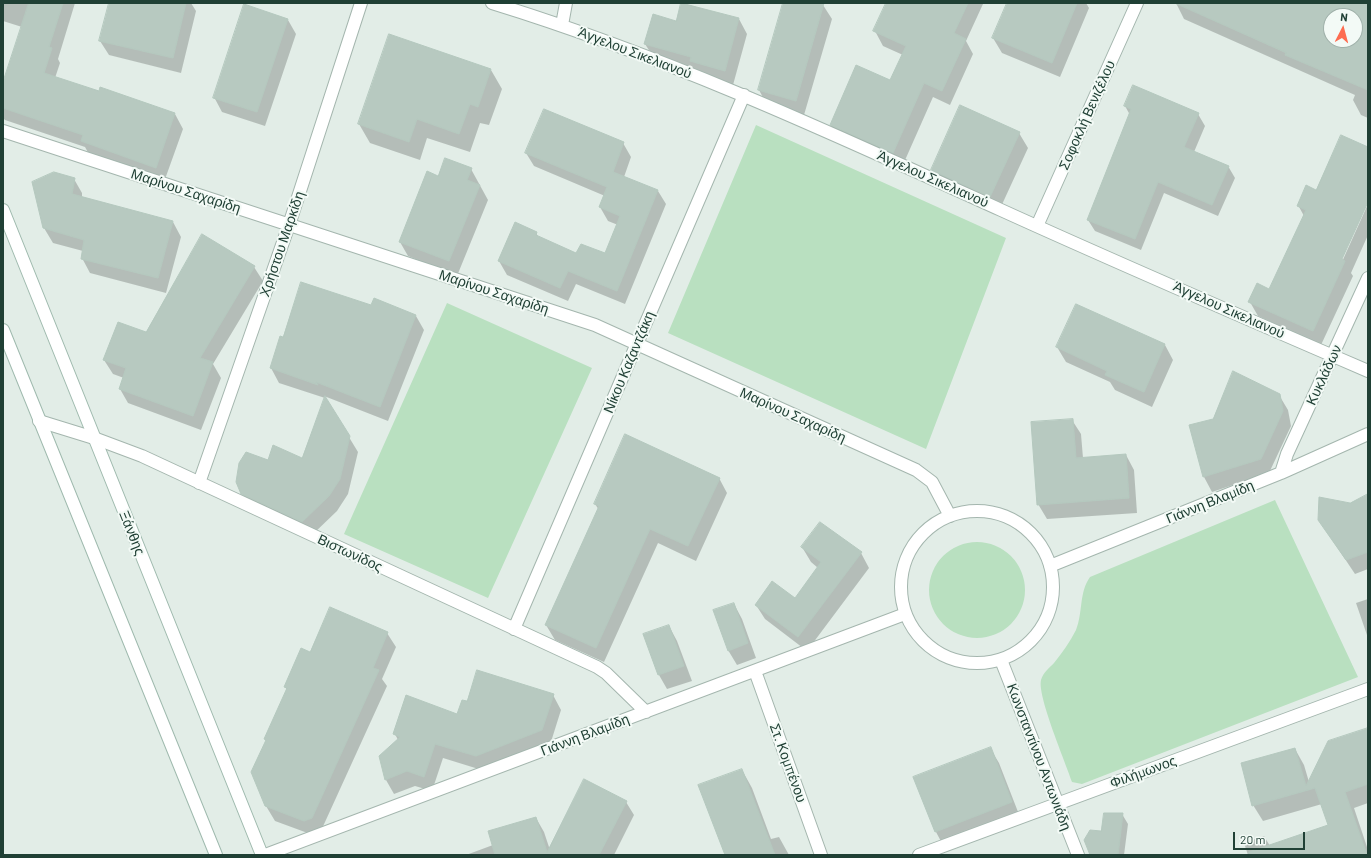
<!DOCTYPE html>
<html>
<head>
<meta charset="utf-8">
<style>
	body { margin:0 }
	#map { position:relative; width:1371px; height:858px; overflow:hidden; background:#e2ede7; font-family:Barlow,sans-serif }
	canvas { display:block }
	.frame { position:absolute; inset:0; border:4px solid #204035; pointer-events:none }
	.north { position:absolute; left:1323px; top:8px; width:40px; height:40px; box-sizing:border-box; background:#f3faf6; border:1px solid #9fb0a9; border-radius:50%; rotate:6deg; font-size:11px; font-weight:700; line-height:16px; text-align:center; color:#204035 }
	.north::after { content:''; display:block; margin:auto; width:14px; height:18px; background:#fd6c50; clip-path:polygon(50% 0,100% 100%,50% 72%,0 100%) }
	.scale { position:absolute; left:1233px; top:832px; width:72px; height:18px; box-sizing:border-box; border:2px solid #204035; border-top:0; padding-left:5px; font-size:12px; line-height:14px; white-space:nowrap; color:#204035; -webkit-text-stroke:3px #f3faf6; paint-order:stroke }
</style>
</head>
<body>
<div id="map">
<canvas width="1371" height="858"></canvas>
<div class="frame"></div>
<div class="north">N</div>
<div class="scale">20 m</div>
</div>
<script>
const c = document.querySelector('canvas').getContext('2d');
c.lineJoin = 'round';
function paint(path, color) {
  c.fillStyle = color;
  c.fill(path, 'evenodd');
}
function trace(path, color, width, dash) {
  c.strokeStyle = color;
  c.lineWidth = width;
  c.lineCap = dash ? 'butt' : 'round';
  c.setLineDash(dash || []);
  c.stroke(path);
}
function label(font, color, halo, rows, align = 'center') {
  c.font = font + ' Barlow,sans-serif';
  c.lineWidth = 4;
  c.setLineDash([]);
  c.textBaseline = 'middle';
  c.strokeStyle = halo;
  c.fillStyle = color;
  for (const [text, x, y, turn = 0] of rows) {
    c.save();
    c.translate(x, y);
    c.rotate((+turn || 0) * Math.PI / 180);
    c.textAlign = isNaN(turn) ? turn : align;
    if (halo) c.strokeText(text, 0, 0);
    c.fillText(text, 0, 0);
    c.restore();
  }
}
paint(new Path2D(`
	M 756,125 L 1006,238 L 926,449 L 668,333 Z
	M 447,303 L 592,368 L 488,598 L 344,534 Z
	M 1275,500 L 1358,677 L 1082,784 L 1072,782 C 1066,763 1037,696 1041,680 C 1043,673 1049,668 1054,663 C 1062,653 1070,642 1076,630 C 1083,613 1079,592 1090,577 Z
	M929 590a48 48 0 1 1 96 0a48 48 0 1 1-96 0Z`), '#b9e0c0');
paint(new Path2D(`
	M 3,3 L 75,3 L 58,59 L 60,63 L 55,78 L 175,114 L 183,129 L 164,182 L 90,156 L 85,147 L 5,120 L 3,118 L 3,85 L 22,27 L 3,21 Z
	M 110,3 L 191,3 L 196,11 L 181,73 L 109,55 L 100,41 Z
	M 682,3 L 739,19 L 747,34 L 733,85 L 654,58 L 645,44 L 677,22 Z
	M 784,3 L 817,3 L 823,5 L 832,19 L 804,115 L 767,105 L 759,90 Z
	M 887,3 L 983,4 L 966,41 L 973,54 L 950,105 L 933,97 L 902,167 L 839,139 L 831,125 L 890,81 L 903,55 L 883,46 L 875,31 Z
	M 1008,3 L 1086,3 L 1089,8 L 1060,77 L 1002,53 L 993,38 Z
	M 1176,3 L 1368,3 L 1368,118 L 1361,115 L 1353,100 L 1355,95 L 1184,19 ZM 1331,16 L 1355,16 L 1355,40 L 1331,40 Z
	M 245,5 L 288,20 L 296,34 L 265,126 L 222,112 L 214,97 Z
	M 491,70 L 502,89 L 489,125 L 480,123 L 470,152 L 427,138 L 420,160 L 370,143 L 359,124 Z
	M 1125,106 L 1198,114 L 1205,126 L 1194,152 L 1228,166 L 1235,178 L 1218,216 L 1164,193 L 1141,250 L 1095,231 L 1088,220 L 1130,115 Z
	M 1019,133 L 1028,148 L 999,211 L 940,184 L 932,170 Z
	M 623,143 L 631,157 L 624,177 L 658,191 L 666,204 L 625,304 L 576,284 L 568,301 L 507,275 L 499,261 L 536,233 L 539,238 L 576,254 L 605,255 L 618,225 L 608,221 L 600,207 L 605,196 L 534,166 L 526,153 Z
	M 1368,148 L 1368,200 L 1339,263 L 1341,264 L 1368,204 L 1368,235 L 1351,273 L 1353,276 L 1321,345 L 1258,316 L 1250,302 L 1270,290 L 1304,216 L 1298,205 Z
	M 471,169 L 488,200 L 457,276 L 408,256 L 400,242 L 439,177 Z
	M 74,179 L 82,193 L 82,197 L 173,222 L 181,237 L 166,293 L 90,273 L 82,258 L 83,251 L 53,243 L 44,228 Z
	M 254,267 L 263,281 L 213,364 L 221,378 L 201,430 L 128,403 L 120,389 L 124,378 L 113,374 L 104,360 Z
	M 1076,305 L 1165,345 L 1173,360 L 1152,407 L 1115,390 L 1110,382 L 1066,362 L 1057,347 Z
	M 372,307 L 416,316 L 424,330 L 388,421 L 324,396 L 358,452 L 348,494 L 337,511 L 311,536 L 251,508 L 242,493 L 268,461 L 303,459 L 325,398 L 279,383 L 271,368 L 283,339 Z
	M 1279,395 L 1288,410 L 1291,426 L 1269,473 L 1212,492 L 1204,477 L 1190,426 L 1213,420 Z
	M 1072,420 L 1081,434 L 1083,458 L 1126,455 L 1134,470 L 1137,513 L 1047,519 L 1038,504 Z
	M 719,478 L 727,493 L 696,561 L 658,543 L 604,662 L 555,640 L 546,625 L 599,510 L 595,504 Z
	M 1368,495 L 1368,569 L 1355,574 L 1319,520 Z
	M 802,547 L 861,553 L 869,568 L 807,651 L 765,619 L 756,605 L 795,599 L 818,568 L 811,562 Z
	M 1368,599 L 1368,638 L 1356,603 Z
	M 734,604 L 742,619 L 756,658 L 737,665 L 728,650 Z
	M 669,626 L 677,641 L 692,681 L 667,689 L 659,675 Z
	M 387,633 L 396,647 L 382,679 L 387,686 L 320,833 L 313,835 L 275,821 L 266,806 L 266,742 L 265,739 L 287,690 L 285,687 L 311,654 Z
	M 553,695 L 561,710 L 550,745 L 485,771 L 443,758 L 432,791 L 415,786 L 394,794 L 386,780 L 381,757 L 398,740 L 395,734 L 458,715 L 468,703 Z
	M 1368,729 L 1368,803 L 1354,808 L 1368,850 L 1368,855 L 1248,855 L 1244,843 L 1264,836 L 1270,846 L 1329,825 L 1322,804 L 1263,821 L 1253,805 L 1295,749 L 1304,765 L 1309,782 Z
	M 990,748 L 999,763 L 1020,817 L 944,847 L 936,832 L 915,777 Z
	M 742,770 L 752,788 L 771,839 L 779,837 L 789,855 L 722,855 L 725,854 Z
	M 626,802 L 634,815 L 614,855 L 466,855 L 493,845 L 536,818 L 544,832 L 550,850 Z
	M 1122,814 L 1128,824 L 1124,855 L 1091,855 L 1102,832 Z`), '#0003');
const building = new Path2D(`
	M 29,3 L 63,3 L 49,47 L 52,48 L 44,73 L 99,91 L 100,87 L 175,113 L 156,168 L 81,141 L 83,135 L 3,108 L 3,82 Z
	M 109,3 L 186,3 L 173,58 L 99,41 Z
	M 681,3 L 739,18 L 725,71 L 690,61 L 691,57 L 644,44 L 653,14 L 676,21 Z
	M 783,3 L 824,3 L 796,101 L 758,90 Z
	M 886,3 L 968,3 L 954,33 L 966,39 L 942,91 L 924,83 L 893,153 L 830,125 L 856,65 L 890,80 L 906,46 L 873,31 Z
	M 1007,3 L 1077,3 L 1052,63 L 992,38 Z
	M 1175,3 L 1368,3 L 1368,90 L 1285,55 L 1286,53 ZM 1331,16 L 1355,16 L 1355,40 L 1331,40 Z
	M 244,4 L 288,19 L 257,112 L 213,98 Z
	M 389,34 L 491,69 L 478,107 L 470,104 L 459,134 L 417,119 L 409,142 L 358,124 Z
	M 1133,85 L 1199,113 L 1184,147 L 1229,166 L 1212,205 L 1158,182 L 1135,239 L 1087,220 L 1131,109 L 1124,106 Z
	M 960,105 L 1020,132 L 990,197 L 931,170 Z
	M 544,109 L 624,142 L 613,172 L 658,190 L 617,291 L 568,271 L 560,288 L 498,261 L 515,222 L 537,232 L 536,235 L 576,253 L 581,244 L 605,253 L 620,216 L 599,207 L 607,187 L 525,153 Z
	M 1341,135 L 1368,147 L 1368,202 L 1342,259 L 1345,261 L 1313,331 L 1248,302 L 1257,283 L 1269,289 L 1306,210 L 1297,206 L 1306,185 L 1316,190 Z
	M 445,158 L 472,168 L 467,180 L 480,185 L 449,261 L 399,242 L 427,171 L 438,176 Z
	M 54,172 L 75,178 L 72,194 L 173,221 L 158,278 L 81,259 L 84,240 L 43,228 L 32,182 Z
	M 202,234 L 255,266 L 200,358 L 213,362 L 193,416 L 119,389 L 126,368 L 103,360 L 118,322 L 146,332 Z
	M 301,282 L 371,305 L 374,298 L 416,315 L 380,407 L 316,382 L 318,385 L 270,368 L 280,336 L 283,337 Z
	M 1076,304 L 1165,344 L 1144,392 L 1105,375 L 1107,371 L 1056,347 Z
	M 1233,371 L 1280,394 L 1283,411 L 1261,459 L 1203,477 L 1189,425 L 1213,419 Z
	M 325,396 L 350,436 L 340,479 L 329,496 L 302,522 L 241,494 L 236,482 L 239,463 L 246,452 L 268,460 L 273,445 L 302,458 Z
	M 1073,419 L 1076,458 L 1126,454 L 1129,498 L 1037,505 L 1031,422 Z
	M 625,434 L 720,478 L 688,546 L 650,529 L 596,648 L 545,625 L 599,506 L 594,504 Z
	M 1368,494 L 1368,552 L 1346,560 L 1318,520 L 1319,497 L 1350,503 Z
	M 820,522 L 862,552 L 798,637 L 755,605 L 772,581 L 795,598 L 821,562 L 801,547 Z
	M 734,603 L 748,643 L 728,651 L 713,610 Z
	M 330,607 L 388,632 L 373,668 L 379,670 L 312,818 L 304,821 L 265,806 L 251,772 L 266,740 L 264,739 L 287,688 L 284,687 L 301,648 L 310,652 Z
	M 669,625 L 684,666 L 658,675 L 643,634 Z
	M 477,670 L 554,694 L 542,730 L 476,756 L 435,744 L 424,777 L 407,771 L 385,780 L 379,756 L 400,737 L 393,734 L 406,695 L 457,714 L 462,700 L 467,701 Z
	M 1368,728 L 1368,784 L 1345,792 L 1367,855 L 1249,855 L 1249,852 L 1328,825 L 1315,788 L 1252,806 L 1241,763 L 1295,748 L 1306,786 L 1328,741 Z
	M 991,747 L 1012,802 L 935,832 L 913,777 Z
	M 742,769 L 775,855 L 725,855 L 698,785 Z
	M 584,779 L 627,801 L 599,855 L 495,855 L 488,831 L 536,817 L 547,852 Z
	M 1104,813 L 1123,813 L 1118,855 L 1090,855 L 1084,840 L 1090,830 L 1101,831 Z`);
paint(building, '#b7c9c0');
trace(building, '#b4c8be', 1);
const minor = new Path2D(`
	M 492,3 C 668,57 834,134 1001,210 C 1122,265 1245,318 1368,371
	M 562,25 L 566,3
	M 3,131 L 595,325 L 916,470 L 932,482 L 950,516
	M 1037,226 L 1137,3
	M 39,421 L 94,438 L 142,456 L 597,667 L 606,673 L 646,712
	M 1281,473 L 1287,454 L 1368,278
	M 199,483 L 289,225 L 361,3
	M901 587a76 76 0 1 1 152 0a76 76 0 1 1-152 0Z
	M 1050,566 L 1281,473 L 1368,434
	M 514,629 L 744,95
	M 1001,660 L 1078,855
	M 755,671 L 821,855
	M 265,855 L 905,614
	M 919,855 L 1368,689`);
const secondary = new Path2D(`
	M 3,210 L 262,855
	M 3,330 L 216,855`);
trace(minor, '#a4b6ae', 14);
trace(secondary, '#9fbaae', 14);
trace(minor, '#fff', 12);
trace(secondary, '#fff', 12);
label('14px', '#204035', '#f3faf6', [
	["Άγγελου Σικελιανού",635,53,21],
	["Σοφοκλή Βενιζέλου",1087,115,-66],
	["Άγγελου Σικελιανού",933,179,24],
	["Μαρίνου Σαχαρίδη",186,191,18],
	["Χρήστου Μαρκίδη",282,244,-71],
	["Μαρίνου Σαχαρίδη",494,292,18],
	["Άγγελου Σικελιανού",1229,310,24],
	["Νίκου Καζαντζάκη",629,362,-67],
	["Κυκλάδων",1324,375,-65],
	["Μαρίνου Σαχαρίδη",793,415,24],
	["Γιάννη Βλαμίδη",1210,502,-22],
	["Ξάνθης",132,533,68],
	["Βιστωνίδος",350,553,25],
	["Γιάννη Βλαμίδη",585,735,-21],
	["Κωνσταντίνου Αντωνιάδη",1039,757,69],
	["Στ. Κομπένου",788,763,70],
	["Φιλήμωνος",1143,772,-20]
]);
</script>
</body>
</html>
